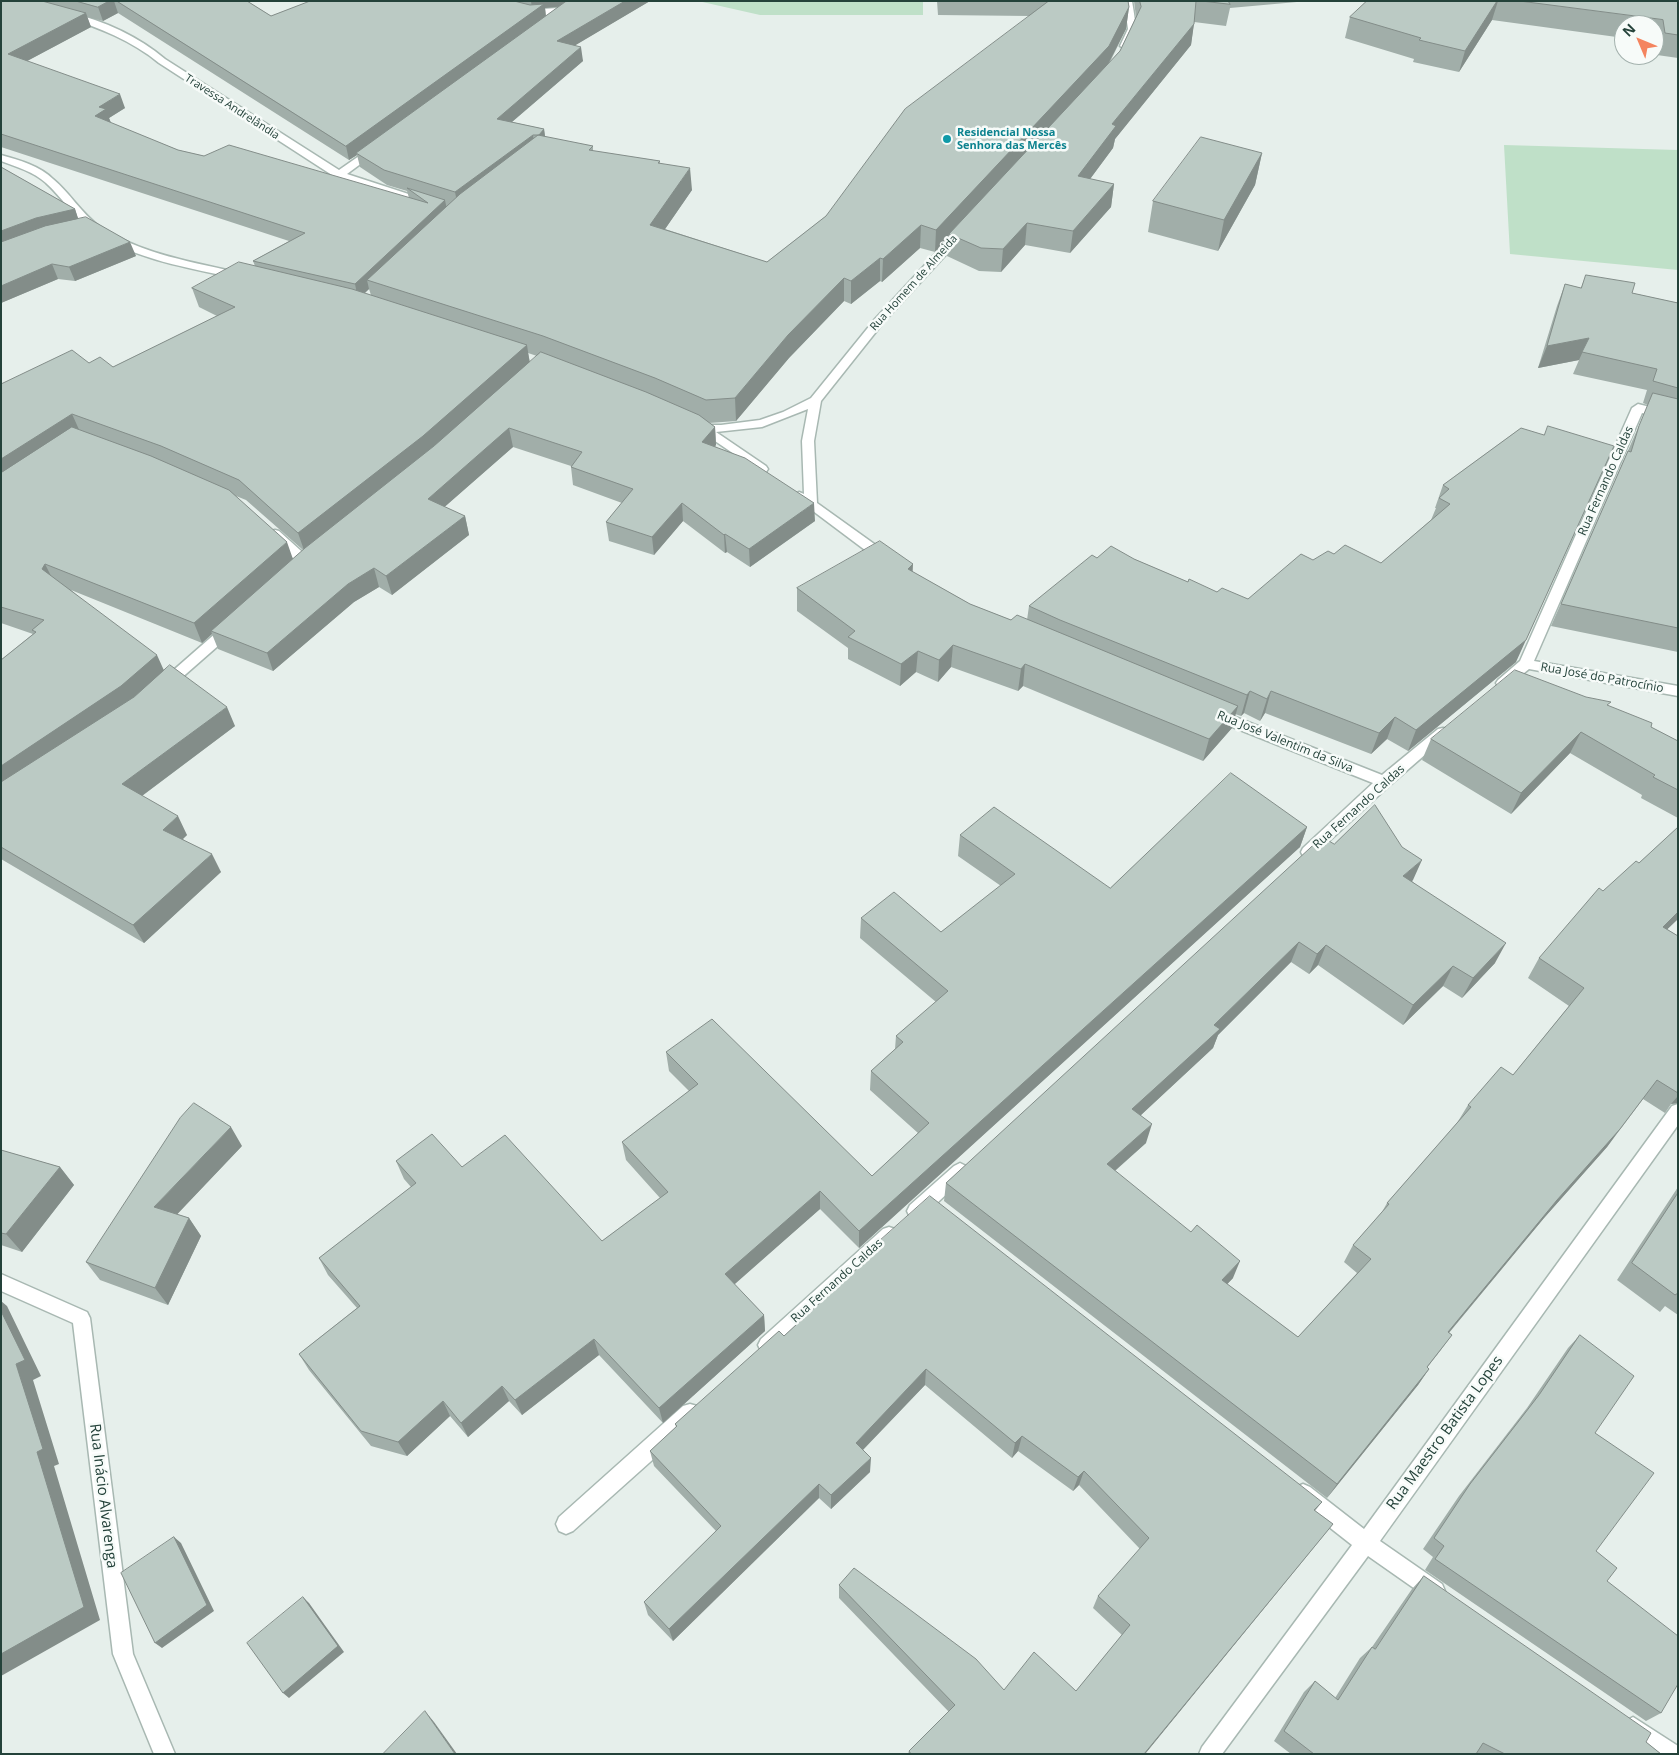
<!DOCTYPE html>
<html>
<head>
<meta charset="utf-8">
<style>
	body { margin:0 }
	#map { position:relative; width:1679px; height:1755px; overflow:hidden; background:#e6efeb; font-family:"Open Sans",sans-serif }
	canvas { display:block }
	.frame { position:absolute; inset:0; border:2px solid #24423a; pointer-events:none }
	.north { position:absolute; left:1614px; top:15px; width:50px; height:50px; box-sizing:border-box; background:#f7fbf9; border:1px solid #a3b1ad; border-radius:50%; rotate:315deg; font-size:14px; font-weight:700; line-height:20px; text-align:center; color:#24423a }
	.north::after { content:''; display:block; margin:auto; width:18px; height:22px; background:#f4845f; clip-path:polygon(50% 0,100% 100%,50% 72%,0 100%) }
</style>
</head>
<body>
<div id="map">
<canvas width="1679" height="1755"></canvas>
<div class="frame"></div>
<div class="north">N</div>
</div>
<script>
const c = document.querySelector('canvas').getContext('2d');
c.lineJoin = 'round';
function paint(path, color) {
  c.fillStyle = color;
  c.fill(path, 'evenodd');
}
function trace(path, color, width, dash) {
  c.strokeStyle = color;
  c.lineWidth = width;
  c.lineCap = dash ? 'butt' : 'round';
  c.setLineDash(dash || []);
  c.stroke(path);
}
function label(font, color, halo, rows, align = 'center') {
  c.font = font + ' "Open Sans",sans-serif';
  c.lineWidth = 5;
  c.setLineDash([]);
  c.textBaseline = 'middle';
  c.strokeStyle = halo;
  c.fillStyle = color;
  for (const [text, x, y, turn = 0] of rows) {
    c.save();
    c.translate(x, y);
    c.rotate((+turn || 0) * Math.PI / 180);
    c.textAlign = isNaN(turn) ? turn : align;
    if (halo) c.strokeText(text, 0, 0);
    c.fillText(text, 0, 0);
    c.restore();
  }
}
paint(new Path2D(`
	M 698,1 L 923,1 L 923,15 L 760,15 Z
	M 1504,145 L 1678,150 L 1678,270 L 1510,254 Z`), '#bfe0c8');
const minor = new Path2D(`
	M 591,1 L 603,1 C 591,11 533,23 521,13 L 525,10 L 575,7 Z
	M 1124,1 L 1132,1 C 1134,15 1141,42 1125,49 L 1120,46 L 1128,29 Z
	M 69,12 C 104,21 138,36 165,59 L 339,170 L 372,147 L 378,147 L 378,151 L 347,174 L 430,201 L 431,203 L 430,205 L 422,205 L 335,177 L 159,63 C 131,40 99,28 66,17 L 66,13 Z
	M 1,155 C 19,160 40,166 53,179 C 70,193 81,213 99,226 C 141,255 195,262 244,274 L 245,276 L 240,279 C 190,268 134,260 91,230 C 73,217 62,197 46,183 C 34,172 17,167 1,161 Z
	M 962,228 L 967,231 L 966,233 L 883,323 L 821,401 L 814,441 L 817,503 L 891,556 L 892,559 L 886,563 L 881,562 L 793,496 L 799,492 L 804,494 L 802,441 L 808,409 L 762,427 L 716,432 L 766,466 L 768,469 L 766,472 L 762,473 L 693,426 L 699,422 L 706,425 L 721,425 L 760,420 L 783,412 L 811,398 L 875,319 L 958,229 Z
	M 1638,404 L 1678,414 L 1678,422 L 1642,413 L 1534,661 L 1678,686 L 1678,696 L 1529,669 L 1508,686 L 1498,686 L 1496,683 L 1498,680 L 1520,661 L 1632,408 Z
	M 275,530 L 279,531 L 310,559 L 311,562 L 310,565 L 300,565 L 271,537 L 269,534 L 271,531 Z
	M 230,623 L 235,625 L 237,628 L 235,631 L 170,688 L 160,688 L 158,685 L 160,682 L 225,625 Z
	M 1215,709 L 1382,775 L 1438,729 L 1443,728 L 1448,729 L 1450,733 L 1389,786 L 1313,856 L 1308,858 L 1303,856 L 1301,852 L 1303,848 L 1373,783 L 1210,718 L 1208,714 L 1210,710 Z
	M 1678,1104 L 1678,1125 L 1380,1541 L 1442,1584 L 1445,1591 L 1442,1598 L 1435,1601 L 1428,1598 L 1368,1556 L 1222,1754 L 1199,1754 L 1202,1747 L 1352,1545 L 1296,1501 L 1293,1494 L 1296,1487 L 1303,1484 L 1310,1487 L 1364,1529 L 1672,1106 Z
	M 960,1163 L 966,1166 L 969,1171 L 966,1176 L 922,1217 L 916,1219 L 910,1217 L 907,1211 L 910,1205 L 954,1166 Z
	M 889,1227 L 895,1229 L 898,1235 L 895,1241 L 773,1351 L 767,1354 L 761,1351 L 758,1345 L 761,1339 L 883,1229 Z
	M 1,1274 L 87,1312 L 90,1318 L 133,1654 L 175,1754 L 154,1754 L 113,1654 L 73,1323 L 1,1291 Z
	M 690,1404 L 697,1406 L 699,1413 L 697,1420 L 573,1531 L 566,1534 L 559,1531 L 556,1524 L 559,1517 L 683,1406 Z
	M 1633,1717 L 1678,1746 L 1678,1754 L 1652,1754 L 1626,1735 L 1622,1728 L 1626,1721 Z`);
trace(minor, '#a8b8b2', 3);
paint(minor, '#fff');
paint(new Path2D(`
	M 1,1 L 247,1 L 271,16 L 311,1 L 650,1 L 575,45 L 583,61 L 512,122 L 544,129 L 545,137 L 593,146 L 593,151 L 660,161 L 660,163 L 692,190 L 665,229 L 767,262 L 826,216 L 1030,16 L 938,15 L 937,1 L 1128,1 L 1129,7 L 1126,29 L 1110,62 L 1120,51 L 1136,17 L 1134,1 L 1308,1 L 1230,8 L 1226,26 L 1194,22 L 1191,45 L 1115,139 L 1113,148 L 1090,179 L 1114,184 L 1111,207 L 1070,253 L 1025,245 L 1001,272 L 979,271 L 947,256 L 948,238 L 935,252 L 920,248 L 882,282 L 880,281 L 851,304 L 844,301 L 789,358 L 736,421 L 709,423 L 715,427 L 716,445 L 715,446 L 815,521 L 750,567 L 727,552 L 725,553 L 683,521 L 654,555 L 609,541 L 606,522 L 622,503 L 573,485 L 571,467 L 571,466 L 513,447 L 444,507 L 465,516 L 469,535 L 392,595 L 379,587 L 354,602 L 273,671 L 218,649 L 212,634 L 202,643 L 71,590 L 164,670 L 235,726 L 142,796 L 187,835 L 183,839 L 221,872 L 144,943 L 1,859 L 1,660 L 33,634 L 1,623 L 1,384 L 89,363 L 113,367 L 217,316 L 199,307 L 192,288 L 255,266 L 253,261 L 289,241 L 1,147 ZM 559,7 L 546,16 L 545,8 ZM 118,13 L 349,160 L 357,155 L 360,167 L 387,185 L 407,191 L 409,198 L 204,156 L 178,150 L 111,123 L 109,118 L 125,108 L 27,61 L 91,27 L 87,17 L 103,21 ZM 369,289 L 371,295 L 365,293 ZM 528,353 L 537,356 L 530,362 ZM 236,496 L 246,500 L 303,550 L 293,559 Z
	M 1367,1 L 1678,1 L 1678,58 L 1657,55 L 1655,42 L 1654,42 L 1654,25 L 1624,25 L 1624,38 L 1492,20 L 1459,72 L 1413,62 L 1414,59 L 1345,38 L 1350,17 Z
	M 1262,153 L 1255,185 L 1218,251 L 1148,232 L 1153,201 Z
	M 1,167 L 75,209 L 78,219 L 136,256 L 75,281 L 58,279 L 1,303 Z
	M 1586,275 L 1632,293 L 1678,303 L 1678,652 L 1551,626 L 1648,405 L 1643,403 L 1647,390 L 1573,374 L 1579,360 L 1538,368 L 1557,306 L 1565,284 L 1581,288 Z
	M 1521,428 L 1516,662 L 1408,751 L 1387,739 L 1371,754 L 1265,713 L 1260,721 L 1244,713 L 1241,716 L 1235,714 L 1232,728 L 1203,761 L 1023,686 L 1018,691 L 951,667 L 938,682 L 916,672 L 900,686 L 848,659 L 848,648 L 797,611 L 797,588 L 913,572 L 970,604 L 1011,620 L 1027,620 L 1029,606 L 1097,558 L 1134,559 L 1188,582 L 1217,592 L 1248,599 L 1313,560 L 1334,554 L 1381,563 L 1431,520 L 1436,508 L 1435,508 L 1443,485 Z
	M 1609,706 L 1678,741 L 1678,818 L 1641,798 L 1642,795 L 1570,753 L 1511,814 L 1422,760 L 1431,739 Z
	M 1307,827 L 1300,847 L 859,1248 L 820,1209 L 734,1284 L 764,1315 L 765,1331 L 663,1423 L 599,1355 L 522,1415 L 509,1401 L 468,1437 L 450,1416 L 407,1456 L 371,1446 L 309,1370 L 299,1354 L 357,1308 L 328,1275 L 319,1258 L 411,1187 L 404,1179 L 396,1161 L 462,1167 L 602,1241 L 660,1198 L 626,1160 L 622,1142 L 689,1091 L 669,1071 L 666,1052 L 872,1176 L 918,1133 L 870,1090 L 871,1071 L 895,1049 L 896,1036 L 936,1002 L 860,938 L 861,918 L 941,932 L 1001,886 L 958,856 L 960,835 L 1110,888 Z
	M 1678,827 L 1678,919 L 1667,929 L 1678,936 L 1678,1103 L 1671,1104 L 1665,1113 L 1643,1099 L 1607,1147 L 1544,1218 L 1449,1333 L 1452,1335 L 1427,1367 L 1429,1369 L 1418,1385 L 1327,1498 L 944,1201 L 946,1183 L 1334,844 L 1413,880 L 1412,881 L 1495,963 L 1462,998 L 1443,986 L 1403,1025 L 1318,965 L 1309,974 L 1291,962 L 1218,1035 L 1213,1048 L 1141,1115 L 1146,1143 L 1115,1171 L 1233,1278 L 1227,1284 L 1298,1337 L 1357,1273 L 1344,1262 L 1353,1245 L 1382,1212 L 1387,1203 L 1457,1123 L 1468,1105 L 1513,1075 L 1569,1006 L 1528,978 L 1539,958 L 1603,891 L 1639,863 Z
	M 242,1146 L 177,1214 L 189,1218 L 201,1236 L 168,1305 L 100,1280 L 86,1262 Z
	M 1,1150 L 60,1167 L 74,1185 L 22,1252 L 1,1245 Z
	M 1678,1187 L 1678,1315 L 1665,1306 L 1660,1312 L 1617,1280 Z
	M 874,1246 L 1322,1502 L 1315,1511 L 1333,1524 L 1145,1754 L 908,1754 L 909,1751 L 949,1712 L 839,1598 L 839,1585 L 1004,1690 L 1076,1691 L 1122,1635 L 1093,1608 L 1098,1596 L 1140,1549 L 1079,1485 L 1073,1491 L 1018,1451 L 1012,1458 L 925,1385 L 863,1450 L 870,1472 L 831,1509 L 819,1498 L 673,1641 L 648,1615 L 644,1602 L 716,1531 L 654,1466 L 650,1451 L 676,1427 L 675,1424 L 784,1336 L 874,1253 Z
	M 1580,1335 L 1595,1433 L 1596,1551 L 1607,1581 L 1661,1713 L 1646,1721 L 1425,1570 L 1433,1557 L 1423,1549 L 1459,1496 L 1527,1408 L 1568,1348 Z
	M 1424,1576 L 1646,1742 L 1661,1754 L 1291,1754 L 1274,1741 L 1304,1692 L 1315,1681 L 1335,1698 L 1360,1658 L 1372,1647 L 1412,1589 Z`), '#a1aea9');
paint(new Path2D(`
	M 109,1 L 114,1 L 118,13 L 103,21 L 98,7 Z
	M 531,1 L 585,1 L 575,5 L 545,8 L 546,18 L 356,153 L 357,155 L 349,160 L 346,146 L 532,9 Z
	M 625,1 L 650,1 L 559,55 L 557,41 Z
	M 1497,1 L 1498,1 L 1492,20 L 1459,72 L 1465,51 Z
	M 1129,7 L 1126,29 L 1106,68 L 949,234 L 948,238 L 935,252 L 936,230 Z
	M 86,13 L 91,27 L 14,68 L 8,54 Z
	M 1194,24 L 1191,45 L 1115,139 L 1113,148 L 1076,198 L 1078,176 L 1112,124 Z
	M 581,47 L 583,61 L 499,133 L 497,119 Z
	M 120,94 L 125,108 L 109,118 L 111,123 L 95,116 L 99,107 Z
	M 544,129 L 546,143 L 539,135 Z
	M 533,135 L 535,150 L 458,207 L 455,192 Z
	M 1262,153 L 1255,185 L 1218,251 L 1224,220 Z
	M 690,168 L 692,190 L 652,248 L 650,225 Z
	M 1114,184 L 1111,207 L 1070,253 L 1073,231 Z
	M 445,200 L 448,215 L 367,280 L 369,289 L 358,299 L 355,284 Z
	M 75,209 L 80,224 L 1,249 L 1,231 L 36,218 Z
	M 1027,223 L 1025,245 L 1001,272 L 1003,249 Z
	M 921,225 L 920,248 L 882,282 L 883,259 Z
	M 130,242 L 136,256 L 75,281 L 69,267 Z
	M 880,258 L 880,281 L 851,304 L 851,281 Z
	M 52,264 L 58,279 L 1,303 L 1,286 Z
	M 844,278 L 844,301 L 789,358 L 736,421 L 735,398 L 788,335 Z
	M 1589,338 L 1579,360 L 1538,368 L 1547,346 Z
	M 527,345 L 530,365 L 428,456 L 305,553 L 298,533 Z
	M 72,414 L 81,434 L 1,486 L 1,459 Z
	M 715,427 L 716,445 L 703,460 L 702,442 Z
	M 509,428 L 513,447 L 432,518 L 428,499 Z
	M 1614,446 L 1516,662 L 1408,751 L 1416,730 Z
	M 682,503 L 683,521 L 654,555 L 652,537 Z
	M 814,503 L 815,521 L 750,567 L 749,549 Z
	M 465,516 L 469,535 L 392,595 L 386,576 Z
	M 725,534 L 727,552 L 725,553 L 724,535 Z
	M 287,542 L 294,562 L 211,631 L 212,634 L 202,643 L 194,623 Z
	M 45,564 L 55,584 L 42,569 Z
	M 913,564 L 912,587 L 908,569 Z
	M 374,568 L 379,587 L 354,602 L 273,671 L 267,653 L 348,584 Z
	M 953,645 L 951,667 L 938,682 L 939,660 Z
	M 918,651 L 916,672 L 900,686 L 901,664 Z
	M 157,655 L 166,675 L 1,793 L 1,766 Z
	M 1025,664 L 1023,686 L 1018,691 L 1021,669 Z
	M 1250,691 L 1244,713 L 1241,716 L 1247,695 Z
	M 1271,691 L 1265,713 L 1260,721 L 1267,699 Z
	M 1238,706 L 1232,728 L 1203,761 L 1209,739 Z
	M 227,707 L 235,726 L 131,804 L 122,784 Z
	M 1395,717 L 1387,739 L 1371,754 L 1379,733 Z
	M 1581,732 L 1570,753 L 1511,814 L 1521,793 Z
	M 178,816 L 187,835 L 172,849 L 163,830 Z
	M 1307,827 L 1300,847 L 859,1248 L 859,1231 Z
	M 212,854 L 221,872 L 144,943 L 133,925 Z
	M 1422,860 L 1413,880 L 1394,896 L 1403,876 Z
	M 1678,912 L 1678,919 L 1649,947 L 1663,927 Z
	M 1299,942 L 1291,962 L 1218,1035 L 1213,1048 L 1127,1128 L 1132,1109 L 1214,1025 Z
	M 1506,943 L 1495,963 L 1462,998 L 1473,978 Z
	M 1326,945 L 1318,965 L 1309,974 L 1317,954 Z
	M 1453,966 L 1443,986 L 1403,1025 L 1413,1005 Z
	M 1678,1096 L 1678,1103 L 1671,1104 Z
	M 1152,1124 L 1146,1143 L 1102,1182 L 1107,1164 Z
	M 231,1127 L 242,1146 L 167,1225 L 154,1207 Z
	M 1620,1129 L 1607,1147 L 1544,1218 L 1436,1348 L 1448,1332 L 1557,1200 Z
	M 60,1167 L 74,1185 L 22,1252 L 6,1234 Z
	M 820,1191 L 820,1209 L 727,1291 L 725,1274 Z
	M 189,1218 L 201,1236 L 168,1305 L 155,1288 Z
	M 1240,1261 L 1233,1278 L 1215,1297 L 1222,1280 Z
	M 1,1301 L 7,1306 L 41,1376 L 33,1380 L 59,1464 L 54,1466 L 100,1620 L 1,1676 L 1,1654 L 37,1452 L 16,1364 L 1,1311 Z
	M 764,1315 L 765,1331 L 663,1423 L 659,1408 Z
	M 1452,1335 L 1440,1351 L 1415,1383 L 1427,1367 Z
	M 594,1339 L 599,1355 L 522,1415 L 515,1400 Z
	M 926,1369 L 925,1385 L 855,1458 L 856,1443 Z
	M 1429,1369 L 1418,1385 L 1327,1498 L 1337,1484 Z
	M 502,1386 L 509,1401 L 468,1437 L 461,1423 Z
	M 443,1401 L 450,1416 L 407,1456 L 398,1442 Z
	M 1022,1436 L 1018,1451 L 1012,1458 L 1015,1443 Z
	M 871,1458 L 870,1472 L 831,1509 L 831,1495 Z
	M 1084,1471 L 1079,1485 L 1073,1491 L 1078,1477 Z
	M 819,1484 L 819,1498 L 673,1641 L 669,1629 Z
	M 1333,1524 L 1145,1754 L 1144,1754 Z
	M 174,1537 L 181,1543 L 214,1611 L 162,1648 L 155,1643 Z
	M 303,1597 L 309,1603 L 344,1652 L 289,1698 L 283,1693 Z
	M 425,1711 L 434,1722 L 457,1754 L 455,1754 Z`), '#838d89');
const building = new Path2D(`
	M 1,1 L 42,1 L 86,13 L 8,54 L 120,94 L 99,107 L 106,109 L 95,116 L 178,150 L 204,156 L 229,145 L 428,203 L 407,188 L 445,200 L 355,284 L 253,261 L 305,233 L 1,134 Z
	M 76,1 L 109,1 L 98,7 Z
	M 117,1 L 247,1 L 271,16 L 310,1 L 514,1 L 530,5 L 544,4 L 346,146 Z
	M 570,1 L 625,1 L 557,41 L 581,47 L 497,119 L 544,129 L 539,135 L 533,135 L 455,192 L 384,170 L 356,153 L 565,2 Z
	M 1049,1 L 1128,1 L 1129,7 L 1109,46 L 936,230 L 921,225 L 883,259 L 880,258 L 851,281 L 844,278 L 788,335 L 735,398 L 706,400 L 655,378 L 543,336 L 367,280 L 460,194 L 538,135 L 593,146 L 589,150 L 660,161 L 658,163 L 690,168 L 650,225 L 767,262 L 826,216 L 905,109 Z
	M 1140,1 L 1196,1 L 1194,24 L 1112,124 L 1116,126 L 1078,176 L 1114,184 L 1073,231 L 1027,223 L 1003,249 L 981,248 L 949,234 L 1120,51 L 1141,7 Z
	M 1202,1 L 1228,1 L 1230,4 Z
	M 1367,1 L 1497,1 L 1465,51 L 1419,40 L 1421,38 L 1350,17 Z
	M 1520,1 L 1678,1 L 1678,35 L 1665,33 L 1663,20 Z
	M 1201,137 L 1262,153 L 1224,220 L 1153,201 Z
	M 1,167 L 75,209 L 36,218 L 1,231 Z
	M 86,217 L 130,242 L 69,267 L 52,264 L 1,286 L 1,242 L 45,226 Z
	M 239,262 L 352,289 L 527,345 L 423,436 L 298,533 L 239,480 L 161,446 L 72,414 L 1,459 L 1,384 L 72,350 L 89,363 L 100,357 L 113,367 L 235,307 L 192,288 Z
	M 1586,275 L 1635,283 L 1632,293 L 1678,303 L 1678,388 L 1653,381 L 1657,369 L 1582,352 L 1589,338 L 1547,346 L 1565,284 L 1581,288 Z
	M 541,352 L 646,392 L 699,415 L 715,427 L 702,442 L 745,458 L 814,503 L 749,549 L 725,534 L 724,535 L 682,503 L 652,537 L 606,522 L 633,489 L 571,467 L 582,452 L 509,428 L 428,499 L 465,516 L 386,576 L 374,568 L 348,584 L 267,653 L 211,631 L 305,548 L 434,446 Z
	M 1653,393 L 1678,399 L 1678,628 L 1561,604 L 1628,451 L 1631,452 L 1639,426 Z
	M 1548,426 L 1614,446 L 1526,640 L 1416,730 L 1395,717 L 1379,733 L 1271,691 L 1267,699 L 1250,691 L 1247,695 L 1060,620 L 1029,606 L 1092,555 L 1097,558 L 1111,546 L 1134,559 L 1188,582 L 1189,579 L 1217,592 L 1222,588 L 1248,599 L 1301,554 L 1313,560 L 1328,551 L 1334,554 L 1345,545 L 1381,563 L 1450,504 L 1439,498 L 1449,489 L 1443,485 L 1521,428 L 1544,435 Z
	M 72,427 L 151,456 L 229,490 L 287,542 L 194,623 L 45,564 L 42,569 L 157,655 L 121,686 L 1,766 L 1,660 L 36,632 L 32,630 L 44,620 L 1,607 L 1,473 Z
	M 880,541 L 913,564 L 908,569 L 970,604 L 1011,620 L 1017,615 L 1238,706 L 1209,739 L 1025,664 L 1021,669 L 953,645 L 939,660 L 918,651 L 901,664 L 848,637 L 855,631 L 797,588 Z
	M 170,665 L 227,707 L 122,784 L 178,816 L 163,830 L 212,854 L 133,925 L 1,847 L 1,782 L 134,697 Z
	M 1515,670 L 1586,697 L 1611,702 L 1607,705 L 1652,723 L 1651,727 L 1678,741 L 1678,790 L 1653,777 L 1655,775 L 1581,732 L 1521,793 L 1431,739 Z
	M 1231,773 L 1307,827 L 859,1231 L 820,1191 L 725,1274 L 764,1315 L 659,1408 L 594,1339 L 515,1400 L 502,1386 L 461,1423 L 443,1401 L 398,1442 L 361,1431 L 299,1354 L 360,1306 L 319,1258 L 416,1183 L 396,1161 L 432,1134 L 462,1167 L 505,1135 L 602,1241 L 668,1192 L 622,1142 L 698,1084 L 666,1052 L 712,1019 L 872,1176 L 929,1123 L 871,1071 L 903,1042 L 896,1036 L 948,991 L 861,918 L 894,892 L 941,932 L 1015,874 L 960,835 L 994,807 L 1110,888 Z
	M 1375,805 L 1402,847 L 1422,860 L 1403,876 L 1506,943 L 1473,978 L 1453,966 L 1413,1005 L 1326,945 L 1317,954 L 1299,942 L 1214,1025 L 1220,1029 L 1132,1109 L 1152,1124 L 1107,1164 L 1191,1232 L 1197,1225 L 1240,1261 L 1222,1280 L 1298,1337 L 1371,1259 L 1353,1245 L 1389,1204 L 1387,1203 L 1471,1107 L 1468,1105 L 1501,1067 L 1513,1075 L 1584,988 L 1539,958 L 1599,888 L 1603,891 L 1636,861 L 1639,863 L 1678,827 L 1678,912 L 1663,927 L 1678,936 L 1678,1093 L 1657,1080 L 1620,1129 L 1557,1200 L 1448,1332 L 1452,1335 L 1427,1367 L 1429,1369 L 1337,1484 L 946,1183 L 1322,837 L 1334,844 Z
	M 194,1103 L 231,1127 L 154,1207 L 189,1218 L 155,1288 L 86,1262 L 180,1118 Z
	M 1,1150 L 60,1167 L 6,1234 L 1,1233 Z
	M 1678,1193 L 1678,1293 L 1675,1295 L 1632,1263 Z
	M 930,1196 L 1322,1502 L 1314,1510 L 1333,1524 L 1144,1754 L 911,1754 L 909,1751 L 955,1705 L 839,1585 L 854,1568 L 976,1659 L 1004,1690 L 1034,1652 L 1076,1691 L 1130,1625 L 1098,1596 L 1149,1538 L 1084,1471 L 1078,1477 L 1022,1436 L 1015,1443 L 926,1369 L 856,1443 L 871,1458 L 831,1495 L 819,1484 L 669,1629 L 644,1602 L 721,1526 L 650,1451 L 677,1426 L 675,1424 L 779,1331 L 784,1336 L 878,1249 L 874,1246 Z
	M 1,1311 L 25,1360 L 16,1364 L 43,1449 L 37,1452 L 84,1607 L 1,1654 Z
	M 1580,1335 L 1634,1376 L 1595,1433 L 1654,1473 L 1596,1551 L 1617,1568 L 1607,1581 L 1678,1636 L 1678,1684 L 1661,1713 L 1435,1559 L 1444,1546 L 1434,1538 L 1470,1484 L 1539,1395 Z
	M 174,1537 L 207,1605 L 155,1643 L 121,1573 Z
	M 1424,1576 L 1651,1733 L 1646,1742 L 1661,1754 L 1505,1754 L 1483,1743 L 1476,1754 L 1314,1754 L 1284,1731 L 1315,1681 L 1338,1700 L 1372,1647 L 1375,1649 Z
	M 303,1597 L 338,1646 L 283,1693 L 247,1643 Z
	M 425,1711 L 455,1754 L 383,1754 Z`);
paint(building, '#bbcac4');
trace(building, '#838d89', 1);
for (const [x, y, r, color] of [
	[947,139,5,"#0f9aa8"]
]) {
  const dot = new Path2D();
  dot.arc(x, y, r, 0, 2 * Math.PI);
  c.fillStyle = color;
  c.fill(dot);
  trace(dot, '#f7fbf9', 2);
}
label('11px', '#24423a', '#f7fbf9', [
	["Travessa Andrelândia",232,107,33],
	["Rua Homem de Almeida",914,283,-48]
]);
label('bold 11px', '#0d838f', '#f7fbf9', [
	["Residencial Nossa",957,133],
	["Senhora das Mercês",957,146]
], 'left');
label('12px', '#24423a', '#f7fbf9', [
	["Rua Fernando Caldas",1606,481,-66],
	["Rua José do Patrocínio",1602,678,10],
	["Rua José Valentim da Silva",1285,742,22],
	["Rua Fernando Caldas",1359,807,-42],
	["Rua Fernando Caldas",837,1281,-42]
]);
label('15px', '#24423a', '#f7fbf9', [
	["Rua Maestro Batista Lopes",1445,1433,-54],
	["Rua Inácio Alvarenga",103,1496,83]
]);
</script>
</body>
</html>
